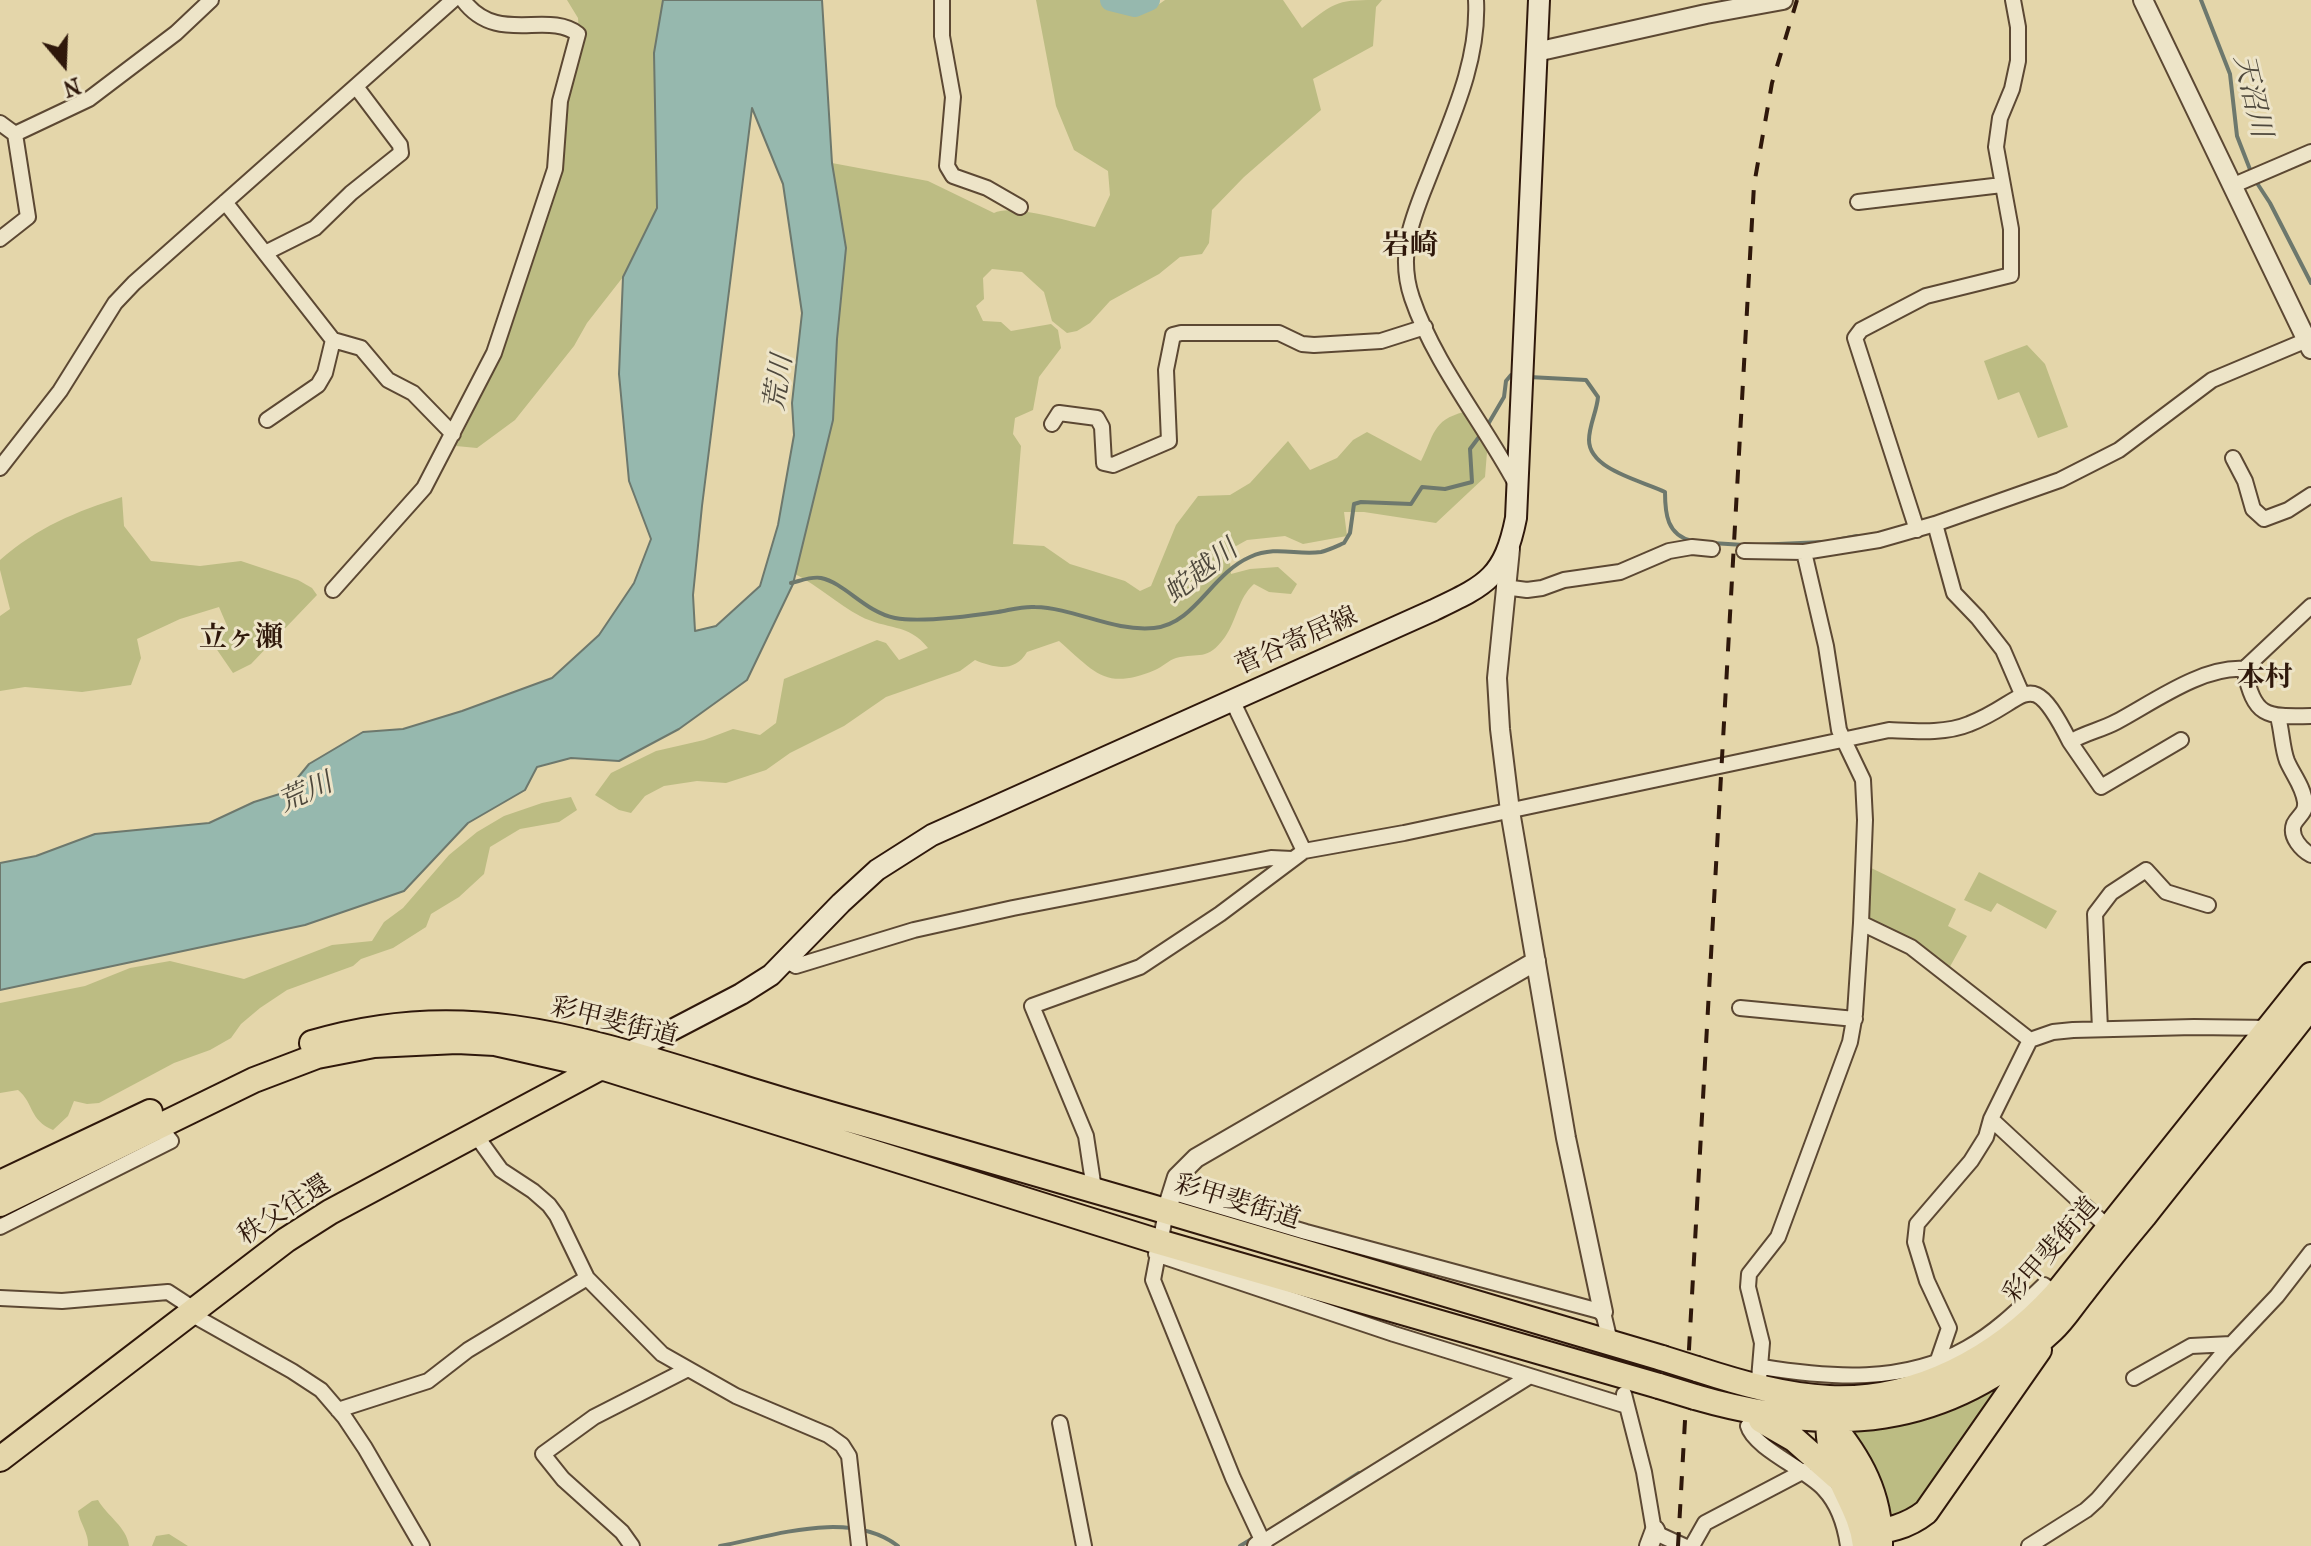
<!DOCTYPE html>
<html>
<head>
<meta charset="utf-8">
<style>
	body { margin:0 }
	#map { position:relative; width:2311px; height:1546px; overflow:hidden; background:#e4d6aa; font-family:"IM FELL French Canon",serif }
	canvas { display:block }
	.north { position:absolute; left:24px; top:24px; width:80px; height:80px; -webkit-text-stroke:6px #ede4c8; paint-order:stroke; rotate:161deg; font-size:22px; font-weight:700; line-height:32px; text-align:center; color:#2f180b }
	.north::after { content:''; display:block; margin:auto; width:28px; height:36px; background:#2f180b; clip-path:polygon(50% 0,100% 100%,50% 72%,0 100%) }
</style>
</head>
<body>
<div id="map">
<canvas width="2311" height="1546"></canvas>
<div class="north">N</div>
</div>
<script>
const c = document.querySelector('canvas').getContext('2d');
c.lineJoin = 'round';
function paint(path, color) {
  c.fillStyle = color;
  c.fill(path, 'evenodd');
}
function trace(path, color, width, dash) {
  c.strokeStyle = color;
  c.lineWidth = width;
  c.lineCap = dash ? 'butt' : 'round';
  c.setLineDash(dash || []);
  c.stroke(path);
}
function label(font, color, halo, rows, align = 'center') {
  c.font = font + ' "IM FELL French Canon","Noto Serif JP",serif';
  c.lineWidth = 6;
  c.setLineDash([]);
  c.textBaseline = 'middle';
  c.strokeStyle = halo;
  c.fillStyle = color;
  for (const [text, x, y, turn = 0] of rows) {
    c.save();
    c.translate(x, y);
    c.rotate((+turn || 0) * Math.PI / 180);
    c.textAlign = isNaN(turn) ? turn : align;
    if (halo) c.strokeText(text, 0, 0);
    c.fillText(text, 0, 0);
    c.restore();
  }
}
paint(new Path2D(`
	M 567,0 L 663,0 L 654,53 L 657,208 L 623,277 L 587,323 L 574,346 L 515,420 L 477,448 L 456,446 L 494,371 L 517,310 L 561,173 L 564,120 L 571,82 L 580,49 L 578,18 Z
	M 1036,0 L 1104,0 L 1113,7 L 1128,10 L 1145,5 L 1155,7 L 1165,0 L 1283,0 L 1302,28 C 1337,0 1338,0 1382,0 L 1376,7 L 1373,46 L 1313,79 L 1321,110 L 1244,177 L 1212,210 L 1209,243 L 1202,254 L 1180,257 L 1159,274 L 1110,301 L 1090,323 L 1077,331 L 1067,333 L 1052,321 L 1044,292 L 1022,272 L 992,269 L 983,278 L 984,299 L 976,306 L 983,321 L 1001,322 L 1011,331 L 1051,324 L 1058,330 L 1061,348 L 1039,377 L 1033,410 L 1015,418 L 1013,434 L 1021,446 L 1013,544 L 1044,546 L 1070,564 L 1125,581 L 1140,591 L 1151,586 L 1176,525 L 1198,496 L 1230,495 L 1250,483 L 1288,441 L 1310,470 L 1337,458 L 1353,440 L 1367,432 L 1421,461 C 1434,436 1432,420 1464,412 L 1487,452 L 1485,477 L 1436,523 L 1364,512 L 1344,512 L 1347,536 L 1303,544 L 1285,536 L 1247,540 L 1229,550 L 1231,574 L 1250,569 L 1278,567 L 1297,584 L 1291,594 L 1269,592 L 1254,584 C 1238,598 1237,620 1225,637 C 1207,662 1199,652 1176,658 C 1169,660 1162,667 1155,670 C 1105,691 1095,672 1059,641 L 1027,652 C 1015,673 994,668 975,660 L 960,671 L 886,697 L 844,726 L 790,753 L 766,770 L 726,783 L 697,781 L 664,786 L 645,796 L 631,813 L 619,810 L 595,795 L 611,773 L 656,751 L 704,740 L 733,729 L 760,735 L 776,723 L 784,679 L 877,640 L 886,643 L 899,660 L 928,648 C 909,623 886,630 860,616 C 837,604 819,586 795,574 L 833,420 L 837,339 L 846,248 L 832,163 L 928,181 L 994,213 C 1012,203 1073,223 1095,227 L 1110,195 L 1108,171 L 1074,150 L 1056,106 Z
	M 2027,345 L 2045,364 L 2068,427 L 2038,438 L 2019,392 L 1998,400 L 1984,361 Z
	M 122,497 L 124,526 L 151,561 L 200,566 L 241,561 L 298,580 L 312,588 L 317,595 L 251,664 L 233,673 L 211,641 L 228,628 L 219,607 L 180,619 L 137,639 L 141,658 L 131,685 L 82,692 L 25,687 L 0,691 L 0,616 L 10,609 L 0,570 L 0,560 C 36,528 77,511 122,497 Z
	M 571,797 L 577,810 L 559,822 L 520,829 L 490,847 L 484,874 L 459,897 L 431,914 L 426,927 L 393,948 L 361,959 L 353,966 L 287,990 L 260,1008 L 241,1024 L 231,1038 L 210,1050 L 174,1063 L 99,1103 L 87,1104 L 74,1101 L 68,1116 L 53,1130 C 29,1120 34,1103 18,1090 L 0,1093 L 0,1003 L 85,986 L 130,968 L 170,961 L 244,979 L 332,945 L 372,941 L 384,922 L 403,908 L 449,855 L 477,832 L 504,816 L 542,803 Z
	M 1867,866 L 1956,909 L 1948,926 L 1967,936 L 1947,972 L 1909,938 L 1865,918 Z
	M 1979,872 L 2057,911 L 2046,929 L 1997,903 L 1991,912 L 1964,900 Z
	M 2017,1370 L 2006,1387 L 1993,1392 L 1912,1511 L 1885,1524 L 1846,1431 L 1885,1427 Z
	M 98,1500 C 107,1516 127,1527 129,1546 L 88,1546 C 89,1533 80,1524 78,1511 L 92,1501 Z
	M 169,1534 L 188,1546 L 152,1546 L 156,1536 Z`), '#bcbc83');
const water = new Path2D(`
	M 663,0 L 822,0 L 832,163 L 846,248 L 837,339 L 833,420 L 793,584 L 747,680 L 679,729 L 619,761 L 571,758 L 537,767 L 525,790 L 468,823 L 404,891 L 305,925 L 0,990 L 0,863 L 36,856 L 95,834 L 209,823 L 254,802 L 286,792 L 309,764 L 363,732 L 403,729 L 462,711 L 552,678 L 599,635 L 634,583 L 651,539 L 629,481 L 619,374 L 623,277 L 657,208 L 654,53 ZM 752,108 L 783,184 L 802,313 L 792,403 L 794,435 L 778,525 L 760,586 L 716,626 L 695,631 L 693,595 L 702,506 Z`);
paint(water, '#96b8ae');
trace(water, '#6d786d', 2);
trace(new Path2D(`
	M 2201,0 L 2230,74 L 2237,136 L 2251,172
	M 2255,180 L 2270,203 L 2311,283
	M 1529,377 L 1586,380 L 1598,397 C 1597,411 1589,425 1589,440 C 1589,470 1643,481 1665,492 C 1665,514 1667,535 1692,541
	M 1487,426 L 1504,397 L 1506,381 L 1511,375 L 1516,375
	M 1836,540 L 1857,536
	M 1712,543 L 1744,545
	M 1756,545 L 1823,542
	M 791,583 C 800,581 812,576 821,578 C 845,583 865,612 895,618 C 922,623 971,616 998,612 C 1010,610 1023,606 1035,607 C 1075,608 1113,632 1154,628 C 1195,624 1211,574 1250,557 C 1277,545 1297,556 1321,552 C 1329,550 1337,546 1344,543 L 1350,533 L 1354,504 L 1361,502 L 1411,504 L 1422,487 L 1445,489 L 1472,482 L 1470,449 L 1482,433
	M 1284,1521 L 1359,1473
	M 720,1546 C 774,1536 849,1509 898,1546
	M 1240,1546 L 1255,1537`), '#6d786d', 4);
trace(new Path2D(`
	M 1111,0 L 1135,6 L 1149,0`), '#96b8ae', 22);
const minor = new Path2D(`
	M 942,0 L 942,36 L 953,97 L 947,166 L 953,176 L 987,188 L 1020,207
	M 1476,0 C 1479,57 1455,111 1434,164 C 1417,209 1395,248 1412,298 C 1434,363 1484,424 1516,484
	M 0,123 L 15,134 L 28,217 L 0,239
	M 15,134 L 89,99 L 176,33 L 211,0
	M 2234,185 L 2311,152
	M 225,202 L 333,340 L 361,348 L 388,380 L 413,393 L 453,434
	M 1858,202 L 2002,185
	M 265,253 L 315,228 L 351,193 L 401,153 L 400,145 L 357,88
	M 267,420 L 318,385 L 325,373 L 333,340
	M 1052,424 L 1059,413 L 1097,418 L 1102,427 L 1104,463 L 1113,465 L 1169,441 L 1166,370 L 1173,335 L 1181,333 L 1279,333 L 1302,344 L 1314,345 L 1381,341 L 1425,327
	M 2233,458 L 2245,481 L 2253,509 L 2264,519 L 2288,510 L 2311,495
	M 0,468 L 60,391 L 115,303 L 134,283 L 453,0
	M 1935,524 L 1954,593 L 1978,618 L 2003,650 L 2022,694
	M 1917,530 L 1855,338 L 1861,330 L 1926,296 L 2011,275 L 2011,229 L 1996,147 L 2000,118 L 2012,89 L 2018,61 L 2018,27 L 2013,0
	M 1744,551 L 1804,552 L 1879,540 L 1935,524 L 2060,480 L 2119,450 L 2212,380 L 2307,340
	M 1504,587 L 1527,590 L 1542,588 L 1564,580 L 1620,572 L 1669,551 L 1692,547 L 1712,549
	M 333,590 L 424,488 L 494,353 L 555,169 L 560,101 L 578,34 C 547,10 497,46 463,0
	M 2244,669 L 2311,606
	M 1232,700 L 1304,851
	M 2278,717 C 2282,731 2282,748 2287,761 C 2293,775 2303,786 2305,802 C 2306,813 2299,815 2294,824 C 2289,837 2302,850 2311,855
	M 2070,742 L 2101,787 L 2181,740
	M 1861,923 L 1911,947 L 2030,1040 L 2053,1032 L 2073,1030 L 2194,1027 L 2271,1028
	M 785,960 L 796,966 L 914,930 L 1013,908 L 1271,858 L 1292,859
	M 1740,1008 L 1855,1019
	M 2100,1029 L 2095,914 L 2111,893 L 2146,870 L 2166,892 L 2208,905
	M 1991,1119 L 2114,1233
	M 475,1134 L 501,1170 L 533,1191 L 549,1205 L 557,1216 L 587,1278 L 662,1354 L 736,1396 L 828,1435 L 842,1445 L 849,1456 L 859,1546
	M 1094,1189 L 1086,1136 L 1032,1006 L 1140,967 L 1220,914 L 1304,851 L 1404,833 L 1889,730 C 1914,731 1945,734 1969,724 C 2029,701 2029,661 2070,742 C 2084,733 2101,730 2116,722 C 2152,703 2202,666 2244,669 C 2255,717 2264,717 2311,716
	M 1171,1192 L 1306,1232 L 1603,1312 L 1608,1333
	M 1166,1212 L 1153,1280 L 1233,1478 L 1263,1542 L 1530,1376
	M 0,1227 L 171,1141 L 156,1122
	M 1156,1254 L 1394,1334 L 1627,1406
	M 0,1298 L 62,1301 L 168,1292 L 194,1309
	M 189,1313 L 292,1371 L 321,1390 L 345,1418 L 365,1448 L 422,1546
	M 1938,1360 L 1949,1328 L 1927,1281 L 1915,1242 L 1917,1224 L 1971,1161 L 1986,1137 L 1991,1119 L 2030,1040
	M 1762,1367 C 1830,1378 1904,1384 1967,1348 C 1996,1332 2020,1308 2044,1285 L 2056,1294
	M 2134,1378 L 2191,1346 L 2231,1344
	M 1759,1379 L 1762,1343 L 1748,1287 L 1749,1274 L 1778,1237 L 1850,1042 L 1855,1014 L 1861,923 L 1865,820 L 1863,780 L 1839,730 L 1826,646 L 1804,552
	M 1624,1394 L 1644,1472 L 1653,1525 L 1660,1535 L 1684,1546
	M 338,1410 L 428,1381 L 468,1350 L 587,1278
	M 1060,1423 L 1084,1546
	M 1748,1426 C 1754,1448 1807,1470 1824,1489 C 1839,1505 1845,1525 1848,1546
	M 632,1546 L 622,1532 L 563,1479 L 543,1454 L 594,1417 L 688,1369
	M 1692,1546 L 1705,1523 L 1804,1471
	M 2029,1546 L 2086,1510 L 2097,1500 L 2224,1352 L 2277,1296 L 2311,1252`);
const tertiary = new Path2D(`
	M 2143,0 L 2311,349
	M 1536,52 L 1706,14 L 1783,0
	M 1510,549 L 1497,678 L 1500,729 L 1510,811 L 1566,1138 L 1603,1312
	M 1166,1212 L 1177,1177 L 1196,1158 L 1536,961
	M 1257,1546 L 1263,1542
	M 1649,1546 L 1655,1530`);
const secondary = new Path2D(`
	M 628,1053 L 741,994 L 771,975 L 841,903 L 877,870 L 932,835 L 1434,610 C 1486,585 1504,578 1516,518 L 1539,0`);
const trunk = new Path2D(`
	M 312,1043 C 379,1023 444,1018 513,1028 C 580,1037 646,1058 711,1078 C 764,1095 818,1111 872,1126 C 1136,1201 1399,1281 1662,1358
	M 0,1183 L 150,1112
	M 0,1204 L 254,1080 L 317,1056 L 374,1045 L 457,1041 L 495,1043 L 601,1067 L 1159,1242 L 1659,1386
	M 1697,1369 C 1740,1383 1785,1396 1829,1398 C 1917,1402 1998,1358 2056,1294 L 2311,975
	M 1695,1397 C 1830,1436 1945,1430 2052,1330 C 2064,1319 2073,1304 2083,1292 C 2103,1266 2123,1241 2144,1216 C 2199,1146 2256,1077 2311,1006
	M 1828,1404 C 1828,1427 1828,1447 1836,1468 C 1846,1495 1862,1516 1865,1546
	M 1761,1420 L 1794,1439 L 1837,1477
	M 1828,1420 C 1860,1458 1881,1495 1880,1546
	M 0,1459 L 286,1240 L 330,1212 L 605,1065
	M 1864,1533 C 1887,1531 1907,1527 1926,1512 L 2039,1350`);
trace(minor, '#5c4833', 18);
trace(tertiary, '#5c4833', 22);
trace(secondary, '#2f180b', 24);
trace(trunk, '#2f180b', 28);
trace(minor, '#ede4c8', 14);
trace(tertiary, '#ede4c8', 18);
trace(secondary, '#ede4c8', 20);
trace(trunk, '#e4d6aa', 24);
trace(new Path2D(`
	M 1678,1546 L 1754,185 L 1772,83 L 1797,0`), '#2f180b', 4, [14, 14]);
const trunkBridge = new Path2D(`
	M 1662,1358 L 1697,1369
	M 1659,1386 L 1695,1397`);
trace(trunkBridge, '#2f180b', 28, []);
trace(trunkBridge, '#e4d6aa', 24);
label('26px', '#2f180b', '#ede4c8', [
	["菅谷寄居線",1297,642,-24],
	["彩甲斐街道",614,1023,14],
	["彩甲斐街道",1237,1203,17],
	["秩父往還",285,1211,-33],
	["彩甲斐街道",2052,1251,-49]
]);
label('italic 28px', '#4e483c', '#ede4c8', [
	["天沼川",2251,96,77],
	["荒川",780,383,-81],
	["蛇越川",1202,573,-38],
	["荒川",306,794,-24]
]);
label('bold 28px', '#2f180b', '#ede4c8', [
	["岩崎",1410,247],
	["立ヶ瀬",241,639],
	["本村",2265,679]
]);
</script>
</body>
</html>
